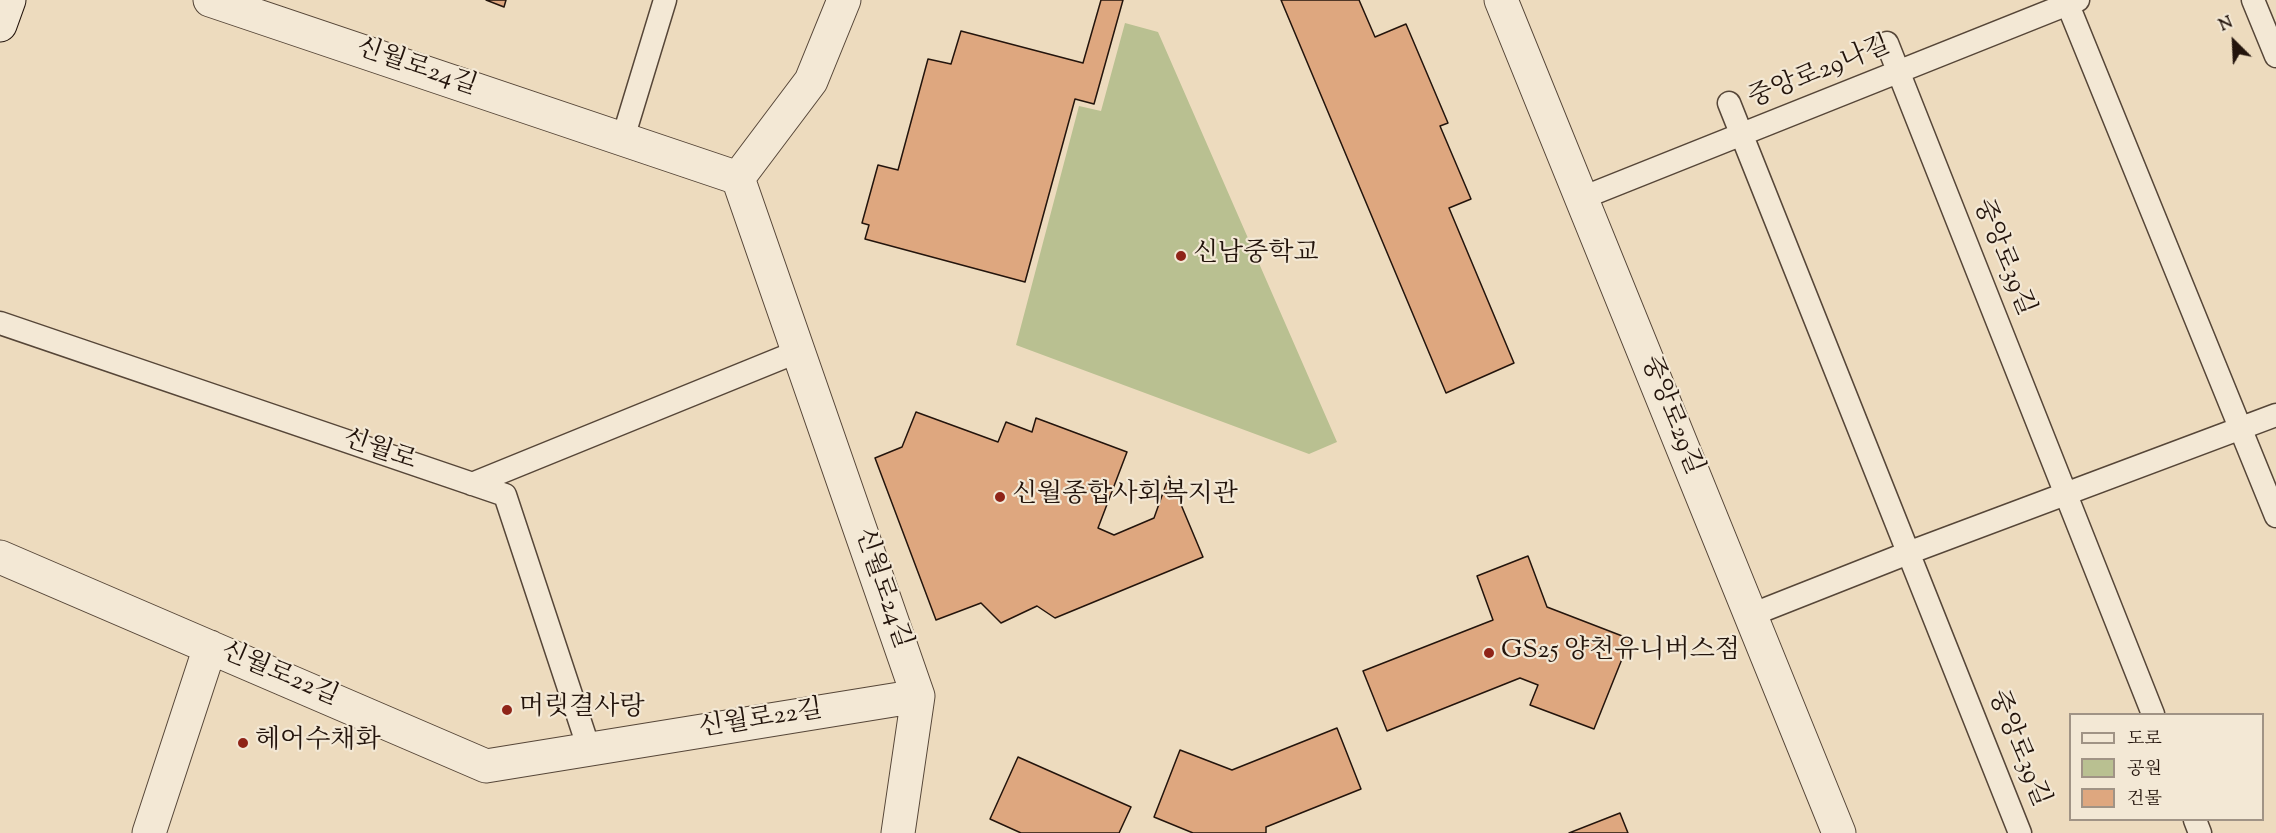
<!DOCTYPE html>
<html>
<head>
<meta charset="utf-8">
<style>
	body { margin:0 }
	#map { position:relative; width:2276px; height:833px; overflow:hidden; background:#eddbbe; font-family:"Sorts Mill Goudy","Noto Serif KR",serif }
	canvas { display:block }
	.legend { position:absolute; left:2069px; top:713px; width:195px; height:108px; box-sizing:border-box; background:#f3e8d5; border:2px solid #a09385; margin:0; padding:8px 10px; list-style:none; font-size:18px; color:#23140c }
	.legend li { display:flex; align-items:center; gap:12px; height:30px }
	.legend b { width:30px; border:2px solid #a09385 }
	.north { position:absolute; left:2204px; top:12px; width:60px; height:60px; -webkit-text-stroke:4px #f3e8d5; paint-order:stroke; rotate:336deg; font-size:16px; font-weight:700; line-height:24px; text-align:center; color:#23140c }
	.north::after { content:''; display:block; margin:auto; width:21px; height:27px; background:#23140c; clip-path:polygon(50% 0,100% 100%,50% 72%,0 100%) }
</style>
</head>
<body>
<div id="map">
<canvas width="2276" height="833"></canvas>
<ul class="legend">
<li><b style="height:8px;background:#f3e8d5"></b>도로</li>
<li><b style="height:16px;background:#b9c091"></b>공원</li>
<li><b style="height:16px;background:#dea77f"></b>건물</li>
</ul>
<div class="north">N</div>
</div>
<script>
const c = document.querySelector('canvas').getContext('2d');
c.lineJoin = 'round';
function paint(path, color) {
  c.fillStyle = color;
  c.fill(path, 'evenodd');
}
function trace(path, color, width, dash) {
  c.strokeStyle = color;
  c.lineWidth = width;
  c.lineCap = dash ? 'butt' : 'round';
  c.setLineDash(dash || []);
  c.stroke(path);
}
function label(font, color, halo, rows, align = 'center') {
  c.font = font + ' "Sorts Mill Goudy","Noto Serif KR",serif';
  c.lineWidth = 4.5;
  c.setLineDash([]);
  c.textBaseline = 'middle';
  c.strokeStyle = halo;
  c.fillStyle = color;
  for (const [text, x, y, turn = 0] of rows) {
    c.save();
    c.translate(x, y);
    c.rotate((+turn || 0) * Math.PI / 180);
    c.textAlign = isNaN(turn) ? turn : align;
    if (halo) c.strokeText(text, 0, 0);
    c.fillText(text, 0, 0);
    c.restore();
  }
}
paint(new Path2D(`
	M 1125,23 L 1158,32 L 1337,442 L 1309,454 L 1016,345 L 1079,106 L 1101,111 Z`), '#b9c091');
const building = new Path2D(`
	M 486,0 L 506,0 L 504,7 Z
	M 1101,0 L 1123,0 L 1094,104 L 1075,99 L 1025,282 L 865,239 L 869,225 L 862,223 L 878,165 L 898,170 L 928,59 L 951,64 L 961,31 L 1083,63 Z
	M 1281,0 L 1359,0 L 1375,37 L 1406,24 L 1448,123 L 1440,126 L 1471,199 L 1449,208 L 1514,363 L 1446,393 Z
	M 916,412 L 998,442 L 1006,422 L 1032,432 L 1036,418 L 1127,452 L 1098,528 L 1114,535 L 1154,518 L 1169,476 L 1203,557 L 1055,618 L 1037,606 L 1001,623 L 981,603 L 936,620 L 875,458 L 902,447 Z
	M 1528,556 L 1547,607 L 1630,639 L 1594,729 L 1530,705 L 1538,685 L 1520,678 L 1387,731 L 1363,671 L 1493,620 L 1477,576 Z
	M 1337,728 L 1361,789 L 1266,827 L 1266,833 L 1193,833 L 1154,817 L 1180,750 L 1232,770 Z
	M 1018,757 L 1131,807 L 1119,833 L 1021,833 L 990,819 Z
	M 1620,813 L 1628,833 L 1569,833 Z`);
paint(building, '#dea77f');
trace(building, '#23140c', 1.5);
const lane = new Path2D(`
	M 2066,0 L 2276,516
	M 2253,0 L 2276,56
	M 1887,43 L 2153,714
	M 1729,103 L 2020,833
	M 623,138 L 665,0
	M 1582,198 L 2078,0
	M 0,323 L 505,495 L 589,749
	M 472,484 L 799,351
	M 1751,615 L 1908,553 L 2276,415
	M 2195,820 L 2200,833`);
const street = new Path2D(`
	M 210,0 L 738,178
	M 1501,0 L 1839,833
	M 738,178 L 918,696 L 898,833
	M 738,178 L 811,81 L 844,0
	M 0,557 L 486,766 L 918,696
	M 149,833 L 210,647`);
const secondary = new Path2D(`
	M 0,25 L 9,0`);
trace(lane, '#564638', 25);
trace(street, '#564638', 35);
trace(secondary, '#23140c', 35);
trace(lane, '#f3e8d5', 22);
trace(street, '#f3e8d5', 33);
trace(secondary, '#f3e8d5', 33);
for (const [x, y, r, color] of [
	[1181,256,6,"#8f2418"],
	[1000,497,6,"#8f2418"],
	[1489,653,6,"#8f2418"],
	[507,710,6,"#8f2418"],
	[243,743,6,"#8f2418"]
]) {
  const dot = new Path2D();
  dot.arc(x, y, r, 0, 2 * Math.PI);
  c.fillStyle = color;
  c.fill(dot);
  trace(dot, '#f3e8d5', 2);
}
label('26px', '#23140c', '#f3e8d5', [
	["신월로24길",416,69,19],
	["중앙로29나길",1820,74,-22],
	["중앙로39길",2002,258,68],
	["중앙로29길",1670,416,68],
	["신월로",379,452,19],
	["신월로24길",881,589,71],
	["신월로22길",279,676,23],
	["신월로22길",761,721,-9],
	["중앙로39길",2017,749,68]
]);
label('26px', '#23140c', '#f3e8d5', [
	["신남중학교",1193,256],
	["신월종합사회복지관",1012,497],
	["GS25 양천유니버스점",1501,653],
	["머릿결사랑",519,710],
	["헤어수채화",255,743]
], 'left');
</script>
</body>
</html>
